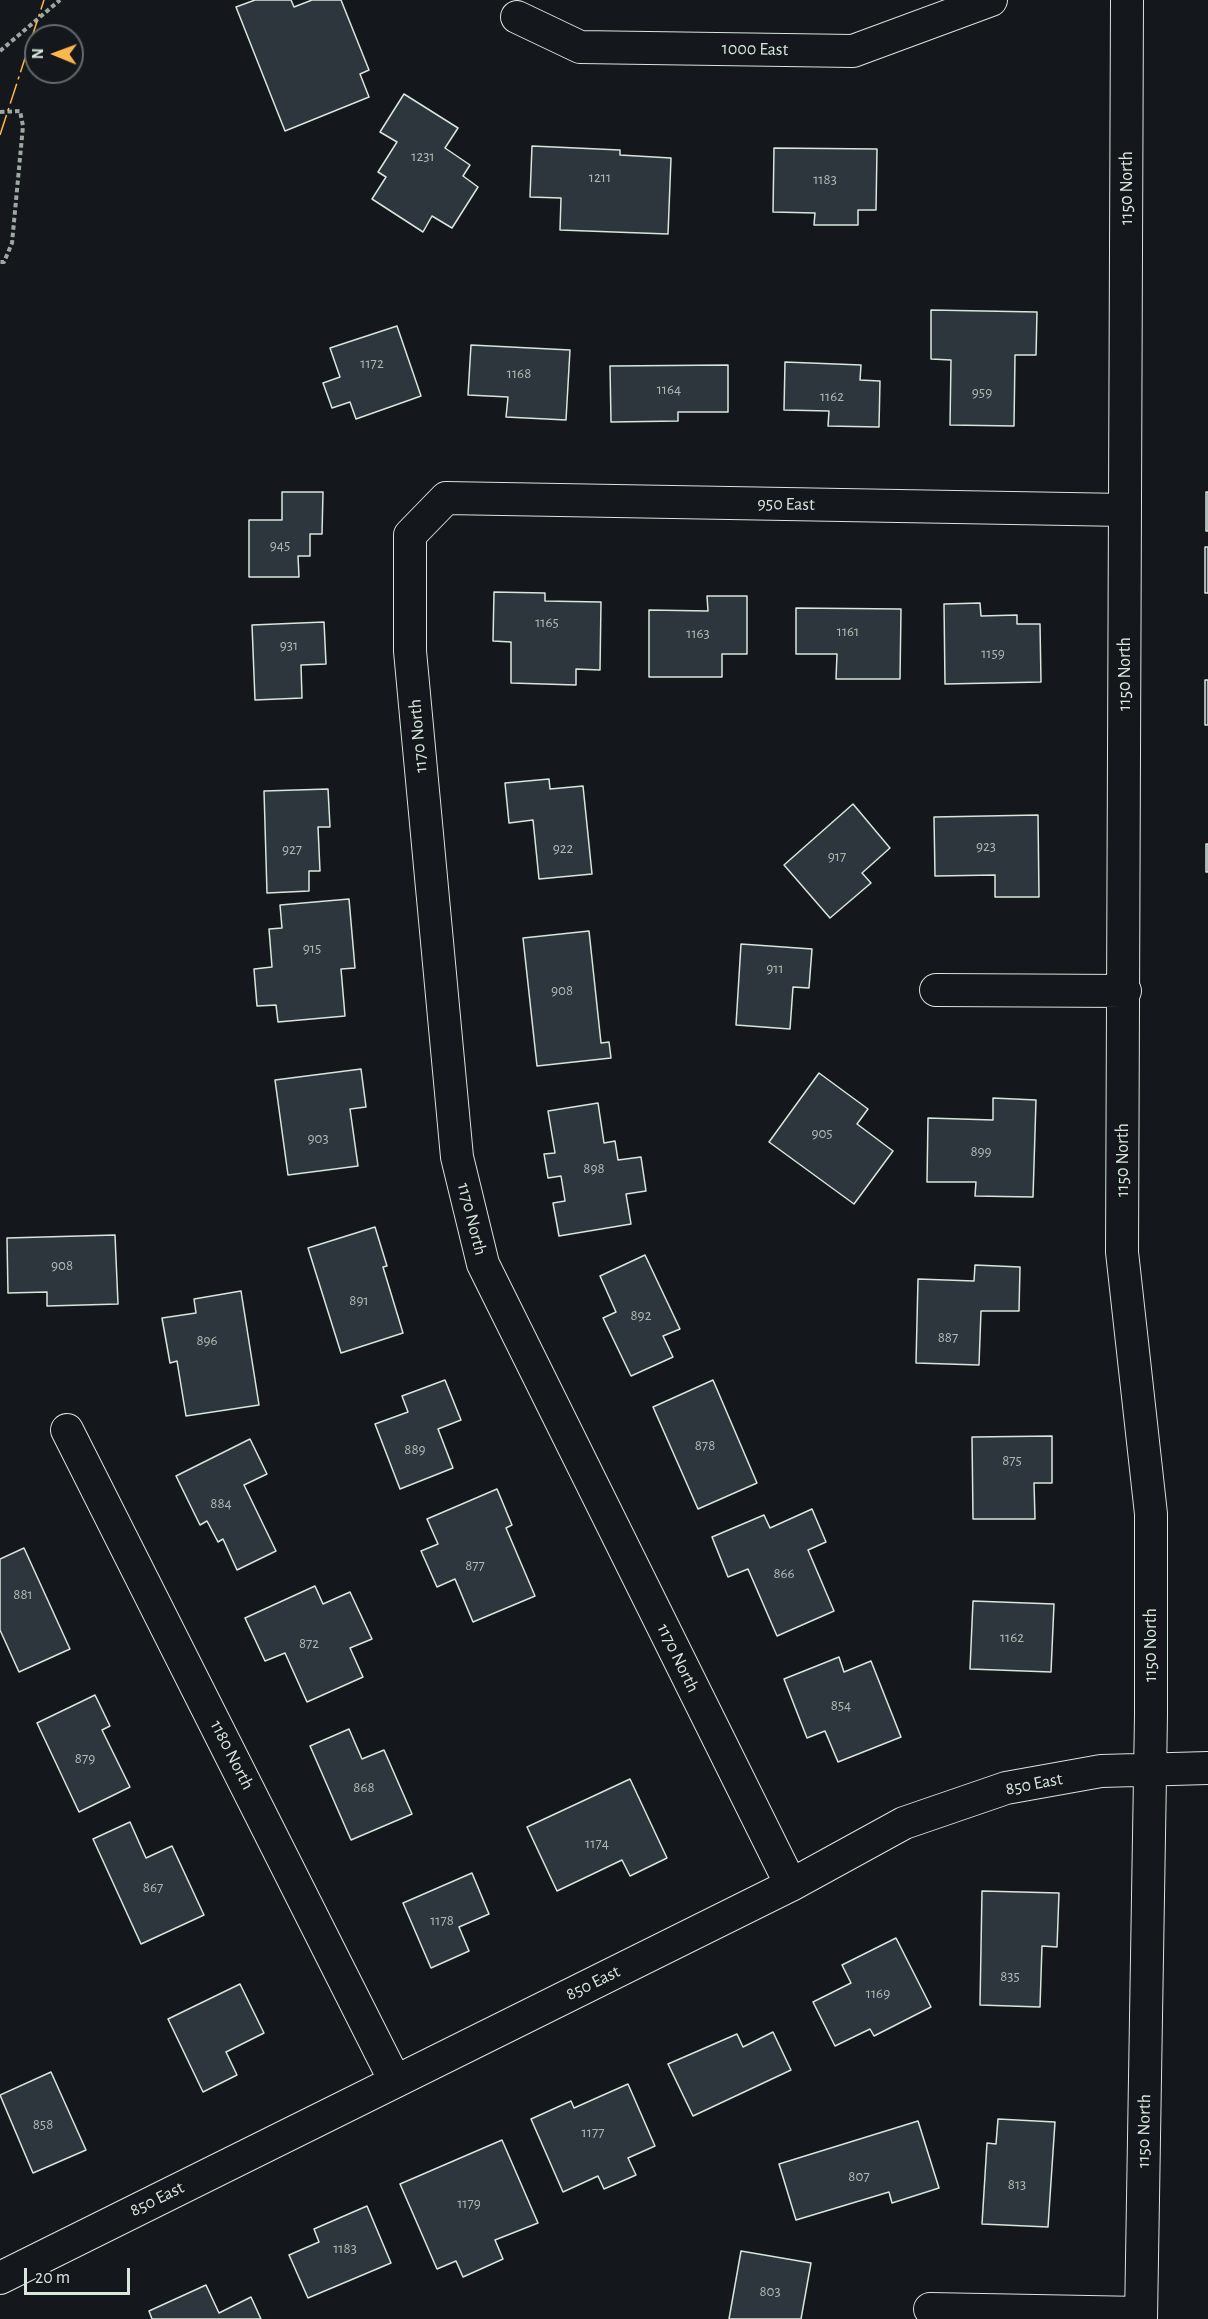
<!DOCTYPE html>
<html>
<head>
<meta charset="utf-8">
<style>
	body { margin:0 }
	#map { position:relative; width:1208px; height:2319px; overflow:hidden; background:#14181c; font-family:"Alegreya Sans",sans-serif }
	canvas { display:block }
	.north { position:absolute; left:24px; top:24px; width:60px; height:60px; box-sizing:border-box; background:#14181c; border:2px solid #626a69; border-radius:50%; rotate:271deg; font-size:16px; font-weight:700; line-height:24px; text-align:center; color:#d8e6dc }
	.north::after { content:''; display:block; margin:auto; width:21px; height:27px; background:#ffb74d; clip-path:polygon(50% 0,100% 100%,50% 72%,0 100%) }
	.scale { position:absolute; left:24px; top:2268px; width:106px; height:27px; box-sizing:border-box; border:3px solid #d8e6dc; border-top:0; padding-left:8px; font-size:18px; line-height:21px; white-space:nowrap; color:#d8e6dc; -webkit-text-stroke:4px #14181c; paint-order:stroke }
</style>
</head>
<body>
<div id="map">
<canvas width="1208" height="2319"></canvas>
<div class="north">N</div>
<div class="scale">20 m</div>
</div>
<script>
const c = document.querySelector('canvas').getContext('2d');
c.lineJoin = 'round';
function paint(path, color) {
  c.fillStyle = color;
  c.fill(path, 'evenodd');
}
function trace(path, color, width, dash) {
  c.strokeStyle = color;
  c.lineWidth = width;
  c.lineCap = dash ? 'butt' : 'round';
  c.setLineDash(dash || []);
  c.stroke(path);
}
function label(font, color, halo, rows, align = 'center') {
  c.font = font + ' "Alegreya Sans",sans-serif';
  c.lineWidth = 4.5;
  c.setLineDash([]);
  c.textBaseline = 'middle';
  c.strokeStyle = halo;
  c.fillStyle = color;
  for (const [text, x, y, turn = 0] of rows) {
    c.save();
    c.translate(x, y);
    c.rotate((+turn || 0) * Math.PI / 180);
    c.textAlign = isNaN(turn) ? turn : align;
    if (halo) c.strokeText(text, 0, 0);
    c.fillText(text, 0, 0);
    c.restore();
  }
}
const building = new Path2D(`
	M 255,0 L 291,0 L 294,7 L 312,0 L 341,0 L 369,70 L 360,74 L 369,97 L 285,131 L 236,7 Z
	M 404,94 L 458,128 L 445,148 L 470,165 L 463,176 L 478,187 L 452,228 L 432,216 L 423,232 L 372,199 L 386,177 L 378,172 L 397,142 L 380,132 Z
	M 532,146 L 620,150 L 620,155 L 671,158 L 668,234 L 560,230 L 561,198 L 530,197 Z
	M 774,148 L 877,149 L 876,210 L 858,210 L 858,225 L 814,225 L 815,213 L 773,212 Z
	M 931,310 L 1037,312 L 1036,355 L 1015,355 L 1014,426 L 950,425 L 951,360 L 931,359 Z
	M 397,326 L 421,396 L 356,419 L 350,402 L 332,408 L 323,383 L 340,377 L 330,348 Z
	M 471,345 L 570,350 L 566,420 L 506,417 L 508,397 L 468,395 Z
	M 785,362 L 861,365 L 860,380 L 880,381 L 879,427 L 828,426 L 829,411 L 784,410 Z
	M 728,365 L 728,412 L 678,412 L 678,421 L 611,422 L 610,366 Z
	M 282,492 L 323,492 L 322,534 L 310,534 L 310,556 L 298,556 L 299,577 L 249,577 L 249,520 L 282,520 Z
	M 1206,492 L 1208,492 L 1208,531 L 1206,531 Z
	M 1205,547 L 1208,547 L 1208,593 L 1205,593 Z
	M 494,592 L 545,593 L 545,601 L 601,602 L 600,670 L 576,669 L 576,685 L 511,683 L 511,642 L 493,641 Z
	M 707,596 L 747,596 L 747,654 L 722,654 L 722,677 L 649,677 L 649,610 L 708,611 Z
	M 980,603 L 981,616 L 1017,615 L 1017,624 L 1040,624 L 1041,682 L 945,684 L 944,604 Z
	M 796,608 L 901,609 L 900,679 L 836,679 L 837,654 L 796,654 Z
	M 324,622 L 326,664 L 301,665 L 302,698 L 255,700 L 252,625 Z
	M 1205,680 L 1208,680 L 1208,725 L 1205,725 Z
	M 549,779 L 550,789 L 583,786 L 592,874 L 539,879 L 533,820 L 509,823 L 505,783 Z
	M 328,789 L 330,827 L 318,827 L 320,871 L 309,871 L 309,891 L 267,893 L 264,791 Z
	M 853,804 L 890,848 L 862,873 L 871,883 L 830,918 L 784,865 Z
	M 1038,815 L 1039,897 L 995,897 L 995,875 L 935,876 L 934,817 Z
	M 1206,844 L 1208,844 L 1208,872 L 1206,872 Z
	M 349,899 L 355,968 L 341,969 L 345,1016 L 278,1022 L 276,1005 L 257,1006 L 254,969 L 272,967 L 269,929 L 282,928 L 280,905 Z
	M 589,931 L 601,1043 L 609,1042 L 611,1058 L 537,1066 L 523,938 Z
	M 741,944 L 812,949 L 809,988 L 793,987 L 790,1029 L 736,1025 Z
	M 361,1069 L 366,1107 L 350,1109 L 358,1166 L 288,1175 L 275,1080 Z
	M 819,1073 L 868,1109 L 857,1124 L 893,1151 L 854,1204 L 769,1142 Z
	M 993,1098 L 1036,1100 L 1033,1197 L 975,1196 L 976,1182 L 927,1182 L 928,1118 L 993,1120 Z
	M 598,1103 L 604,1143 L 615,1141 L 618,1160 L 641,1157 L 646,1191 L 626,1194 L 631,1224 L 559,1236 L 553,1203 L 565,1201 L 561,1176 L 548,1178 L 544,1154 L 555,1153 L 548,1111 Z
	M 375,1227 L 387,1266 L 383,1267 L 403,1333 L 341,1353 L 308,1248 Z
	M 115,1235 L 118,1304 L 47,1306 L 47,1292 L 8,1293 L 7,1238 Z
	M 645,1255 L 680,1329 L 663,1336 L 673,1357 L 631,1376 L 603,1318 L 616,1312 L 600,1276 Z
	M 975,1265 L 1020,1267 L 1019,1311 L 981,1311 L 979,1365 L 916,1363 L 918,1279 L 974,1281 Z
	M 241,1291 L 259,1405 L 186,1416 L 177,1361 L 170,1363 L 162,1318 L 196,1313 L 194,1299 Z
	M 445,1380 L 461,1420 L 438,1429 L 453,1468 L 400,1489 L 375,1424 L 408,1412 L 402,1396 Z
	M 713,1380 L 757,1483 L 698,1509 L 653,1407 Z
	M 1052,1436 L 1052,1483 L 1034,1483 L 1035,1519 L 973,1519 L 972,1437 Z
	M 250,1439 L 267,1474 L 244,1485 L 276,1551 L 237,1570 L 223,1539 L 218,1542 L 207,1521 L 200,1525 L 176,1476 Z
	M 497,1489 L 512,1525 L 506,1528 L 535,1596 L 473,1622 L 455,1579 L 437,1587 L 421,1551 L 438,1544 L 427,1519 Z
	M 812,1509 L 826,1542 L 808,1550 L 834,1611 L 777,1636 L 748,1569 L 728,1577 L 712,1537 L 764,1515 L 770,1528 Z
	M 24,1548 L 70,1649 L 19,1672 L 0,1630 L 0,1559 Z
	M 315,1586 L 323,1604 L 350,1592 L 372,1639 L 350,1648 L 363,1677 L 307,1702 L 285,1653 L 265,1661 L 245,1618 Z
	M 973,1601 L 1054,1604 L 1051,1672 L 970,1669 Z
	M 839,1657 L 844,1672 L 871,1661 L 901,1737 L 838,1762 L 825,1731 L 807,1738 L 784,1679 Z
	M 95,1695 L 110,1726 L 102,1730 L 130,1787 L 79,1812 L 37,1723 Z
	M 349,1729 L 362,1759 L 384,1750 L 412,1814 L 351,1840 L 310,1746 Z
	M 630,1779 L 667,1858 L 630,1876 L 622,1860 L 557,1891 L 527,1827 Z
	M 130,1822 L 146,1858 L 172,1846 L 204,1915 L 141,1944 L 93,1839 Z
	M 472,1873 L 489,1914 L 459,1927 L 469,1951 L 431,1968 L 403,1903 Z
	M 982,1891 L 1059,1893 L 1057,1947 L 1042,1946 L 1040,2007 L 980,2005 Z
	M 896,1938 L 931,2007 L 874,2036 L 870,2029 L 835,2046 L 813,2002 L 851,1983 L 842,1965 Z
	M 240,1984 L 264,2033 L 226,2052 L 237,2075 L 203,2092 L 168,2019 Z
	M 773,2032 L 791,2070 L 693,2116 L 668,2064 L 737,2034 L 743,2047 Z
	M 51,2072 L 86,2150 L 33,2173 L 0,2095 Z
	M 628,2084 L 655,2146 L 628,2158 L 636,2175 L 604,2189 L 598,2176 L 563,2192 L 531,2119 L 571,2101 L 574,2108 Z
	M 998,2119 L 1055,2122 L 1048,2227 L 982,2224 L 987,2143 L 996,2144 Z
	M 918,2121 L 939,2188 L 892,2203 L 889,2192 L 796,2220 L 779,2164 Z
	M 502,2140 L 538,2223 L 495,2240 L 503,2259 L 463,2277 L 456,2261 L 437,2269 L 400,2184 Z
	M 367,2206 L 391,2263 L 308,2298 L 289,2255 L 319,2242 L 314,2229 Z
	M 741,2251 L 811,2263 L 801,2319 L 729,2319 Z
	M 206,2285 L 219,2313 L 251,2297 L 261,2319 L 152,2319 L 149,2311 Z`);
paint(building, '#2c363c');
trace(building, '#d8e6dc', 1.5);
const minor = new Path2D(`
	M 1127,0 L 1122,1252 L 1151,1514 L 1151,1715 L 1141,2319
	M 517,17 L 580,47 L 853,51 L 991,0
	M 936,990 L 1125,991
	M 67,1430 L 395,2081
	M 791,1885 L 483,1264 L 457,1157 L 410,651 L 410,535 L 446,498 L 1125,510
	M 0,2278 L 791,1885 L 904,1823 L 1006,1788 L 1101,1771 L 1208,1768
	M 930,2309 L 1141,2313`);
trace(minor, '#d8e6dc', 34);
trace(new Path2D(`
	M 0,51 L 60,0
	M 0,112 L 20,111 L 23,126 L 12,243 L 4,262 L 0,262`), '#9da8a2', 4, [4.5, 3]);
trace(minor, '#14181c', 32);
trace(new Path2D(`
	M 0,135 L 44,0`), '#ffb74d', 1.5, [21, 4.5, 3, 4.5]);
label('15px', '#adbab4', null, [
	["1231",423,156],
	["1211",600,177],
	["1183",825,179],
	["1172",372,363],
	["1168",519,373],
	["1164",669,389],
	["959",982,392],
	["1162",832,396],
	["945",280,545],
	["1165",547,622],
	["1161",848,631],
	["1163",698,633],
	["931",289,645],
	["1159",993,653],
	["923",986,846],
	["922",563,848],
	["927",292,849],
	["917",837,856],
	["915",312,948],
	["911",775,968],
	["908",562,990],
	["905",822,1133],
	["903",318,1138],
	["899",981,1151],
	["898",594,1168],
	["908",62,1265],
	["891",359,1300],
	["892",641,1315],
	["887",948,1337],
	["896",207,1340],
	["878",705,1445],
	["889",415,1449],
	["875",1012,1460],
	["884",221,1503],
	["877",475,1565],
	["866",784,1573],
	["881",23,1594],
	["1162",1012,1637],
	["872",309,1643],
	["854",841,1705],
	["879",85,1758],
	["868",364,1787],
	["1174",597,1843],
	["867",153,1887],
	["1178",442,1920],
	["835",1010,1976],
	["1169",878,1993],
	["858",43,2124],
	["1177",593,2132],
	["807",859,2176],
	["813",1017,2184],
	["1179",469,2203],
	["1183",345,2248],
	["803",770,2291]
]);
label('18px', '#d8e6dc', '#14181c', [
	["1000 East",755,49,1],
	["1150 North",1127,188,-90],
	["950 East",786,504,1],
	["1150 North",1125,674,-90],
	["1170 North",418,736,-95],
	["1150 North",1123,1160,-90],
	["1170 North",472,1219,76],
	["1150 North",1151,1645,-90],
	["1170 North",678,1658,64],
	["1180 North",232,1755,63],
	["850 East",1034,1784,-11],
	["850 East",593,1983,-26],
	["1150 North",1144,2131,-89],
	["850 East",157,2199,-26]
]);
</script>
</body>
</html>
